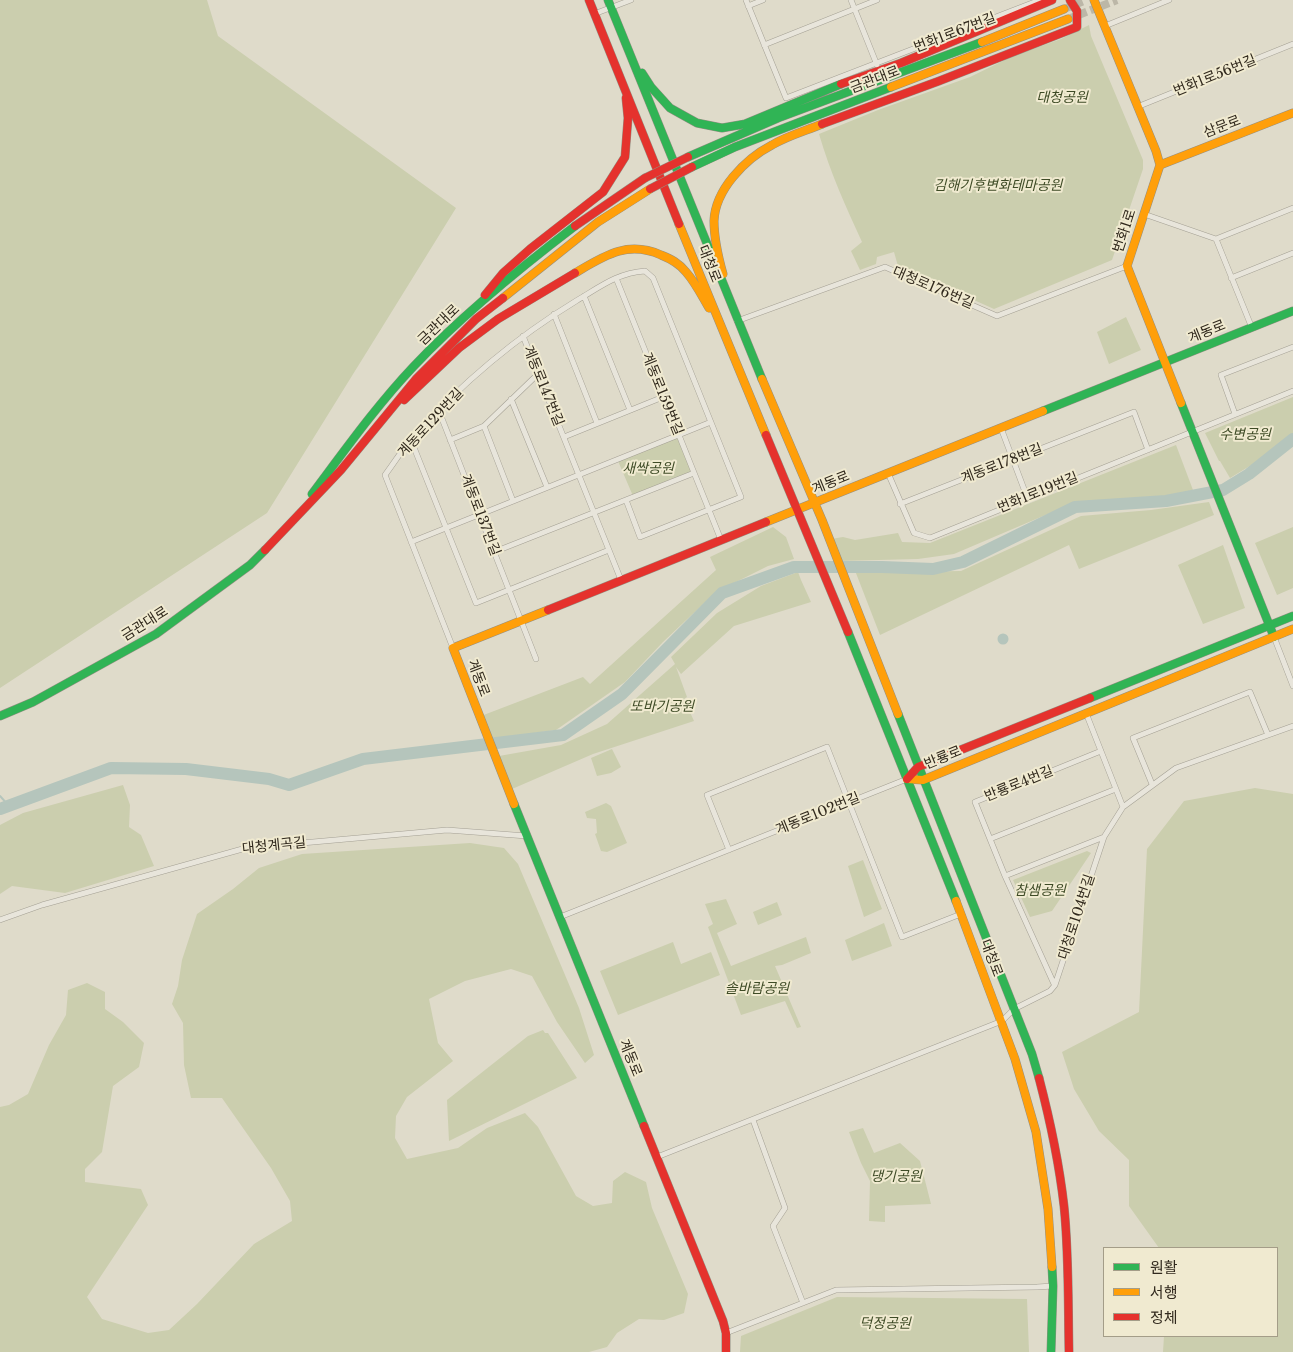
<!DOCTYPE html>
<html>
<head>
<meta charset="utf-8">
<style>
	body { margin:0 }
	#map { position:relative; width:1293px; height:1352px; overflow:hidden; background:#dfdbca; font-family:"Libre Baskerville","Noto Sans KR",serif }
	canvas { display:block }
	.legend { position:absolute; left:1103px; top:1247px; width:175px; height:90px; box-sizing:border-box; background:#f0ead0; border:1px solid #a49d88; margin:0; padding:6px 9px; list-style:none; font-size:15px; color:#31291d }
	.legend li { display:flex; align-items:center; gap:10px; height:25px }
	.legend b { width:25px; border:1px solid #a49d88 }
</style>
</head>
<body>
<div id="map">
<canvas width="1293" height="1352"></canvas>
<ul class="legend">
<li><b style="height:6px;background:#30b455"></b>원활</li>
<li><b style="height:6px;background:#ff9f0a"></b>서행</li>
<li><b style="height:6px;background:#e5322d"></b>정체</li>
</ul>
</div>
<script>
const c = document.querySelector('canvas').getContext('2d');
c.lineJoin = 'round';
function paint(path, color) {
  c.fillStyle = color;
  c.fill(path, 'evenodd');
}
function trace(path, color, width, dash) {
  c.strokeStyle = color;
  c.lineWidth = width;
  c.lineCap = dash ? 'butt' : 'round';
  c.setLineDash(dash || []);
  c.stroke(path);
}
function label(font, color, halo, rows, align = 'center') {
  c.font = font + ' "Libre Baskerville","Noto Sans KR",serif';
  c.lineWidth = 4;
  c.setLineDash([]);
  c.textBaseline = 'middle';
  c.strokeStyle = halo;
  c.fillStyle = color;
  for (const [text, x, y, turn = 0] of rows) {
    c.save();
    c.translate(x, y);
    c.rotate((+turn || 0) * Math.PI / 180);
    c.textAlign = isNaN(turn) ? turn : align;
    if (halo) c.strokeText(text, 0, 0);
    c.fillText(text, 0, 0);
    c.restore();
  }
}
paint(new Path2D(`
	M 0,0 L 207,0 L 218,36 L 456,208 L 267,513 L 0,688 Z
	M 1089,25 L 1091,36 L 1143,160 L 1143,169 L 1112,260 L 994,309 L 898,266 L 894,252 L 877,257 L 876,264 L 860,270 L 851,251 L 862,242 C 846,207 830,172 819,134 L 878,110 L 970,77 L 1013,56 L 1061,39 Z
	M 1126,317 L 1141,350 L 1109,364 L 1097,332 Z
	M 1293,397 L 1293,436 L 1263,458 L 1230,478 L 1220,461 L 1219,461 L 1205,433 Z
	M 678,437 L 692,472 L 633,496 L 618,461 Z
	M 1176,445 L 1193,490 L 1164,497 L 1076,502 L 954,554 L 918,559 L 839,561 L 831,539 L 843,537 L 855,540 L 898,533 L 902,542 L 930,543 Z
	M 1209,502 L 1214,515 L 1079,569 L 1069,545 L 880,635 L 854,568 L 896,572 L 961,571 L 1081,516 L 1151,510 Z
	M 773,527 L 786,537 L 794,559 L 768,566 L 716,592 L 663,642 L 625,682 L 556,730 L 493,739 L 481,716 L 583,677 L 590,684 L 716,570 L 710,557 Z
	M 1293,527 L 1293,588 L 1277,595 L 1255,543 Z
	M 1223,545 L 1245,608 L 1203,624 L 1178,565 Z
	M 798,572 L 801,580 L 811,602 L 734,626 L 681,674 L 676,667 L 687,697 L 684,699 L 694,721 L 593,754 L 512,789 L 499,756 L 561,745 L 607,724 L 675,664 L 671,657 L 717,613 L 761,586 Z
	M 612,749 L 621,767 L 611,773 L 597,776 L 591,758 Z
	M 123,785 L 130,805 L 129,827 L 141,835 L 154,866 L 65,893 L 12,886 L 0,894 L 0,825 L 23,813 Z
	M 1255,788 L 1293,794 L 1293,1352 L 1163,1352 L 1164,1336 L 1277,1336 L 1277,1248 L 1159,1248 L 1129,1206 L 1129,1160 L 1099,1131 L 1074,1089 L 1062,1052 L 1139,1012 L 1147,849 L 1184,801 Z
	M 606,803 L 611,806 L 627,843 L 607,852 L 601,851 L 595,834 L 597,833 L 596,819 L 587,818 L 585,812 Z
	M 470,843 L 504,848 L 518,864 L 579,1008 L 594,1055 L 585,1063 L 557,1022 L 532,976 L 511,969 L 465,981 L 429,999 L 438,1043 L 453,1061 L 407,1097 L 396,1116 L 395,1138 L 407,1159 L 458,1148 L 487,1128 L 525,1113 L 538,1127 L 576,1196 L 593,1206 L 612,1203 L 613,1181 L 625,1172 L 646,1182 L 652,1208 L 688,1294 L 684,1313 L 664,1320 L 639,1319 L 617,1333 L 607,1347 L 589,1352 L 0,1352 L 0,1107 L 9,1105 L 28,1094 L 49,1045 L 66,1015 L 68,990 L 87,983 L 105,992 L 105,1009 L 123,1022 L 144,1043 L 139,1067 L 113,1086 L 102,1152 L 85,1169 L 85,1182 L 141,1189 L 148,1205 L 87,1297 L 102,1319 L 148,1333 L 169,1330 L 197,1304 L 254,1244 L 292,1221 L 290,1201 L 271,1168 L 222,1098 L 191,1098 L 184,1065 L 183,1023 L 172,1004 L 178,986 L 182,960 L 197,914 L 233,889 L 259,868 L 302,854 Z
	M 1087,851 L 1091,853 L 1052,911 L 1030,917 L 1013,880 Z
	M 863,860 L 882,909 L 864,917 L 848,866 Z
	M 726,899 L 737,924 L 717,933 L 731,966 L 806,937 L 811,953 L 782,965 L 775,966 L 801,1027 L 797,1028 L 785,1001 L 741,1015 L 708,927 L 713,924 L 705,904 Z
	M 777,902 L 782,915 L 758,925 L 753,912 Z
	M 884,923 L 892,946 L 852,961 L 845,940 Z
	M 673,942 L 681,964 L 711,952 L 720,975 L 618,1015 L 600,971 Z
	M 543,1030 L 545,1033 L 548,1033 L 577,1078 L 449,1141 L 447,1100 L 528,1036 Z
	M 863,1128 L 874,1153 L 900,1143 L 920,1161 L 931,1204 L 885,1206 L 885,1222 L 869,1221 L 870,1181 L 861,1163 L 849,1132 Z
	M 837,1297 L 1027,1299 L 1029,1352 L 740,1352 L 741,1336 Z`), '#cbceae');
paint(new Path2D(`
	M997.5 639a5.5 5.5 0 1 1 11 0a5.5 5.5 0 1 1-11 0Z`), '#b5c5bc');
trace(new Path2D(`
	M 0,796 L 9,806`), '#b5c5bc', 2);
trace(new Path2D(`
	M 0,809 L 111,768 L 186,769 L 269,779 L 289,785 L 363,759 L 563,735 L 622,694 L 722,593 L 794,567 L 882,567 L 933,569 L 963,562 L 1075,507 L 1166,501 L 1223,490 L 1249,474 L 1293,439`), '#b5c5bc', 12);
trace(new Path2D(`
	M 1064,9 L 1086,0
	M 1068,19 L 1117,0`), '#bcb7a7', 8, [8, 4]);
const street = new Path2D(`
	M 746,0 L 786,98 L 1040,0
	M 851,0 L 877,65
	M 748,6 L 763,0
	M 594,14 L 631,0
	M 1105,26 L 1169,0
	M 764,45 L 877,0
	M 1137,107 L 1293,44
	M 1144,214 L 1216,239 L 1293,208
	M 1216,239 L 1252,328
	M 616,278 L 721,540
	M 1231,278 L 1293,253
	M 584,296 L 630,410
	M 554,314 L 597,423
	M 737,321 L 885,267 L 997,316 L 1127,266
	M 523,336 L 621,580
	M 511,399 L 547,487
	M 439,411 L 536,659
	M 1235,414 L 1221,375 L 1293,347
	M 484,426 L 513,501
	M 1001,428 L 1027,497
	M 564,437 L 663,397
	M 411,440 L 476,603 L 609,550
	M 450,440 L 484,426 L 538,374
	M 888,473 L 914,533 L 930,538 L 1293,391
	M 900,504 L 1134,412 L 1148,450
	M 411,542 L 711,422
	M 494,552 L 694,473
	M 1274,637 L 1293,686
	M 453,648 L 385,475 C 394,463 402,450 412,438 C 460,385 515,338 576,301 C 600,287 617,273 645,271 L 653,278 L 741,497 L 640,537 L 626,500
	M 1086,713 L 1123,807
	M 1152,784 L 1133,738 L 1250,692 L 1268,735
	M 990,839 L 1116,789
	M 729,850 L 707,795 L 827,747 L 902,937 L 961,914
	M 1005,876 L 1104,837
	M 560,917 L 907,779
	M 0,920 L 42,905 L 246,848 L 447,830 L 527,836
	M 1054,984 L 1005,876 L 975,802 L 1101,751
	M 753,1120 L 785,1208 L 773,1226 L 803,1303
	M 657,1157 L 1002,1021 L 1014,1009 L 1050,991 L 1055,985 L 1104,837 L 1123,807 L 1176,768 L 1293,726
	M 726,1333 L 836,1290 L 1037,1287 L 1053,1286`);
const fast = new Path2D(`
	M 608,0 L 762,379
	M 642,73 L 651,87 L 670,108 L 697,123 L 722,128 L 745,124 L 841,84
	M 688,157 L 778,118 L 982,42
	M 692,167 L 735,147 L 891,87
	M 1181,403 L 1274,637
	M 1043,411 L 1293,311
	M 312,494 C 345,450 377,405 414,366 C 462,315 520,268 575,226
	M 848,632 L 956,901
	M 1090,698 L 1293,616
	M 898,714 L 1032,1054 L 1039,1078
	M 0,716 L 33,702 L 156,634 L 250,565 L 265,550
	M 514,804 L 644,1126
	M 1051,1352 L 1053,1286 L 1052,1267`);
const slow = new Path2D(`
	M 1094,0 L 1156,151 L 1160,165 L 1127,266 L 1181,403
	M 982,42 L 1064,9
	M 891,87 L 1068,19
	M 1160,165 L 1293,113
	M 679,224 L 766,435
	M 575,273 C 604,256 627,240 661,255 C 671,259 679,263 686,272 C 695,282 702,296 709,308
	M 723,274 C 718,256 714,240 714,221 C 715,190 745,159 772,145 C 787,136 805,131 822,124
	M 503,298 L 598,222 L 650,189
	M 762,379 L 822,520 L 898,714
	M 766,522 L 1043,411
	M 907,779 L 923,780 L 1293,629
	M 514,804 L 453,648 L 548,610
	M 956,901 L 1015,1059 L 1036,1132 L 1048,1209 L 1052,1267`);
const jam = new Path2D(`
	M 589,0 L 679,224
	M 841,84 L 901,63 L 1052,0
	M 822,124 L 939,81 L 1077,27 L 1077,11 L 1070,0
	M 575,226 L 645,178
	M 485,295 L 503,273 L 530,249 L 603,192 L 625,157 L 628,118 L 626,98
	M 404,400 L 459,348 L 498,319 L 575,273
	M 766,435 L 848,632
	M 265,550 L 341,470 L 416,379 L 476,319 L 503,298
	M 548,610 L 766,522
	M 907,779 L 918,767 L 1090,698
	M 1039,1078 C 1050,1120 1059,1162 1064,1206 C 1069,1254 1068,1303 1069,1352
	M 644,1126 L 723,1321 L 726,1333 L 726,1352`);
trace(street, '#a4a094', 6);
trace(fast, '#948f83', 9);
trace(slow, '#948f83', 9);
trace(jam, '#948f83', 9);
trace(street, '#e8e5db', 5);
trace(fast, '#30b455', 8);
trace(slow, '#ff9f0a', 8);
trace(jam, '#e5322d', 8);
const jamBridge = new Path2D(`
	M 645,178 L 688,157
	M 650,189 L 692,167`);
trace(jamBridge, '#948f83', 9, []);
trace(jamBridge, '#e5322d', 8);
label('14px', '#31291d', '#f0ead0', [
	["번화1로67번길",955,33,-21],
	["번화1로56번길",1215,76,-22],
	["금관대로",875,80,-21],
	["삼문로",1222,127,-21],
	["번화1로",1125,231,-72],
	["대청로",709,264,68],
	["대청로176번길",933,288,23],
	["금관대로",439,325,-44],
	["계동로",1207,332,-22],
	["계동로147번길",543,386,68],
	["계동로159번길",662,394,68],
	["계동로129번길",431,423,-47],
	["계동로178번길",1002,464,-21],
	["계동로",831,483,-22],
	["번화1로19번길",1038,493,-22],
	["계동로137번길",480,515,69],
	["금관대로",145,624,-32],
	["계동로",478,678,69],
	["반룡로",943,758,-22],
	["반룡로4번길",1019,784,-22],
	["계동로102번길",818,814,-22],
	["대청계곡길",274,846,-6],
	["대청로104번길",1077,917,-72],
	["대청로",991,958,69],
	["계동로",630,1058,68]
]);
label('italic 14px', '#3e4b26', '#f0ead0', [
	["대청공원",1062,98],
	["김해기후변화테마공원",998,186],
	["수변공원",1245,435],
	["새싹공원",648,469],
	["또바기공원",662,707],
	["참샘공원",1040,891],
	["솔바람공원",757,989],
	["댕기공원",896,1177],
	["덕정공원",885,1324]
]);
</script>
</body>
</html>
